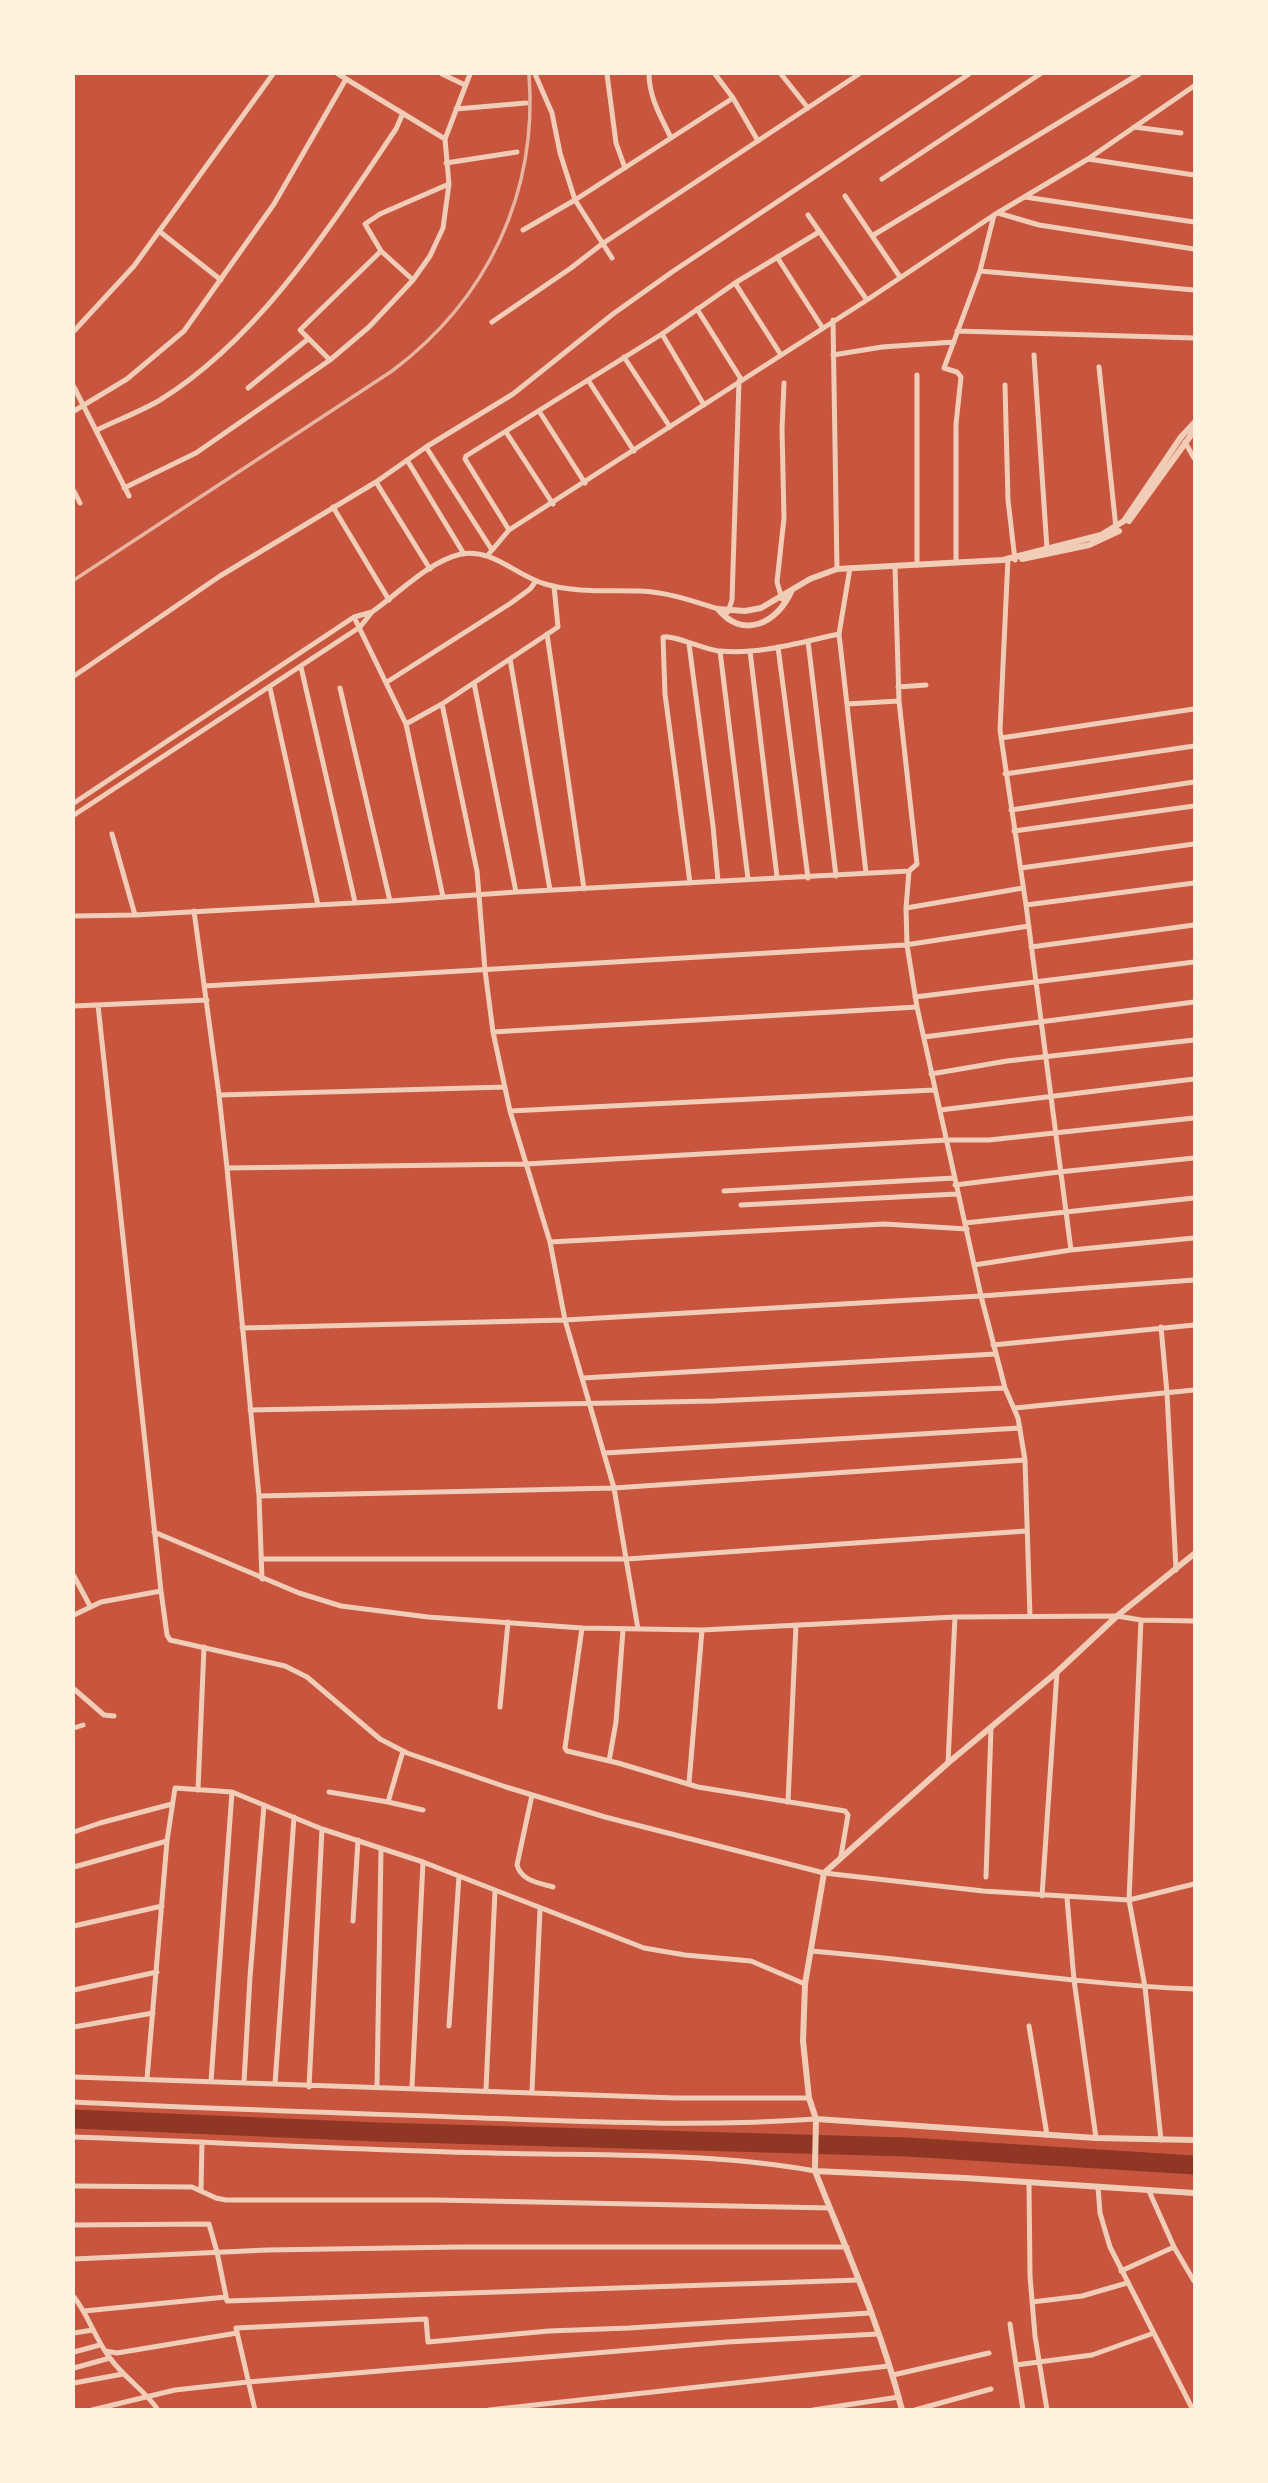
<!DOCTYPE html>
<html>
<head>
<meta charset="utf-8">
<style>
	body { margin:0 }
	#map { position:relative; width:1268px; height:2483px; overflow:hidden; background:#c8553d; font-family:Cabin,sans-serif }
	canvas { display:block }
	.frame { position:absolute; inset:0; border:75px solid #fff3e0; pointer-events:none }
</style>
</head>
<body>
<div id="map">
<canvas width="1268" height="2483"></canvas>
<div class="frame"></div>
</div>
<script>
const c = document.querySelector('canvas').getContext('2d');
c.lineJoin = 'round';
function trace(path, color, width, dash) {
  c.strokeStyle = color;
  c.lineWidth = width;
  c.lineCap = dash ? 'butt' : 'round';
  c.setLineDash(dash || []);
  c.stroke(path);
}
trace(new Path2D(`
	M 74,2119 L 377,2132 L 907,2147 L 1194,2165`), '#8f3625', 19);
trace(new Path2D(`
	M 338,74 L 445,139
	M 442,74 L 465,85
	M 535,74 L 552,113 L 560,153 L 575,200 L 612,258
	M 607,74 L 616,143 L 625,168
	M 649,74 C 649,97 661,117 671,138
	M 715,74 L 733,98 L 758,141
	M 781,74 L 808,108
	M 456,109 L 526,103
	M 1134,127 L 1181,133
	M 1088,159 L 1194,175
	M 446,163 L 517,152
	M 882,179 L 1040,74
	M 845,196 L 900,277
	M 1025,197 L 1194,222
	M 998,213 L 1039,225 L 1194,249
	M 808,215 L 867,300
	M 994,215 L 980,271 L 1194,290
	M 523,230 L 575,200 L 733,98
	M 159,231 L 221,280
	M 872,236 L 1139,74
	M 777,257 L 822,327
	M 413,280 L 381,251 L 365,224 L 380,214 L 449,184
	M 735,283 L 781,355
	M 697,309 L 741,379
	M 833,320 L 837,569
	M 492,322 L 571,268 L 602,244 L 859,74
	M 74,331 L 134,266 L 273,74
	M 957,331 L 1194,338
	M 662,334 L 704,405
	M 833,355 L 882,347 L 954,342
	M 1034,355 L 1047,549
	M 624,357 L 670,427
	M 330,360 L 300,330 L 381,251
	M 1099,367 L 1116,528
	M 917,375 L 917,565
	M 588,380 L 634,451
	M 1005,385 L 1008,500 L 1015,560
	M 74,387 L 129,496
	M 248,388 L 308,339
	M 74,411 L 127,379 L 184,331 L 274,204 L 346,79
	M 539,411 L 585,483
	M 97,430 C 117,420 140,412 160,400 C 260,338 331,225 396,129 L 403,113
	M 506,432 L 553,504
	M 1185,442 L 1194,458
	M 426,447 L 492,550
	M 407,460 L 464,554
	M 376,482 L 430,569
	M 124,488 L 196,453 L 330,360 L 369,327 L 413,280 L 430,256 L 443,228 L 449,184 L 445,139 L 470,74
	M 74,491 L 80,503
	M 333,507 L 389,600
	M 509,530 L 465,459 L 466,456 L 662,334 L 735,283 L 819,232
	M 488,555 L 509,530 L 867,300 L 994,215 L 1088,159 L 1194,86
	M 1008,558 L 1000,730 L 1026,905 L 1071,1250
	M 956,562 L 956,424 L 961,377 L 957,372 L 944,368 L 980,271
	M 895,567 L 899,701 L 917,864 L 909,871
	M 850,568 L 839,634 L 866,873
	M 782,599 L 777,582 L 784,518 L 782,429 L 784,383
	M 372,612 C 399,593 428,562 461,554 C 493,548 516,576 545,584 C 576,593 608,590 640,591 C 667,592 693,601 718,609
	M 728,612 L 732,600 L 739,381
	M 354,617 L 406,724 L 443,897
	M 547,634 L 584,889
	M 808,641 L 836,876
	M 689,644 L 713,826 L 718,881
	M 778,647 L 808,878
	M 720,651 L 748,879
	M 750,651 L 777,877
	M 510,659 L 550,890
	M 301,667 L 355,902
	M 74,676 L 220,576 L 376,482 L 426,447 L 513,394 L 613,314 L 672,272 L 969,74
	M 387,682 L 511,603 L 530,589 L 536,581
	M 474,683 L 516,892
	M 898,687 L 926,685
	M 270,688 L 318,905
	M 340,688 L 390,901
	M 442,704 L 477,871 L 485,970 L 493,1032 L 510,1111 L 550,1242 L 565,1320 L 614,1488 L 638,1629
	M 847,704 L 899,701
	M 406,724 L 442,704 L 558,627 L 554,586
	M 1001,738 L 1194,709
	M 1005,774 L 1194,746
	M 74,803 L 354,617 L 372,612 L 360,627 L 74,815
	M 1011,810 L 1194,782
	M 1014,831 L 1194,806
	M 112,834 L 135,915
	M 1021,868 L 1194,844
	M 909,871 L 906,908 L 907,945 L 917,1007 L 981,1296 L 1005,1388 L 1018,1418 L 1025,1460 L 1030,1617
	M 690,883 L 665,694 L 663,637 C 671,634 706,650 720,651 C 759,655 801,642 839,634
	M 1026,905 L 1194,883
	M 906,908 L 1023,888
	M 194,911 L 219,1095 L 227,1168 L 259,1496 L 262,1579
	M 74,916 L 135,915 L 390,901 L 516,892 L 909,871
	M 1031,947 L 1194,925
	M 204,986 L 905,945 L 1029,926
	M 915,997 L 1194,962
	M 98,1005 L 161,1591 L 167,1635 L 170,1640 L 285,1666 L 307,1677 L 380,1739 L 407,1753 L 506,1787 L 605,1817 L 824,1873 L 983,1891 L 1129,1900 L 1194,1884
	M 74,1006 L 207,1000
	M 493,1032 L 917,1007
	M 924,1037 L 1194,1002
	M 931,1074 L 1007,1061 L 1194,1040
	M 219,1095 L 505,1087
	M 940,1110 L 1194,1079
	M 510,1111 L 934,1090
	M 227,1168 L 526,1164 L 947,1140 L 989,1140 L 1194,1118
	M 955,1185 L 1059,1172 L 1194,1158
	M 724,1191 L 954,1178
	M 741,1205 L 957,1194
	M 965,1223 L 1194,1198
	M 550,1242 L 884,1224 L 967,1229
	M 974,1265 L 1071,1250 L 1194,1238
	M 1161,1327 L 1167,1393 L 1176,1570
	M 242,1328 L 565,1320 L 981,1296 L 1194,1280
	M 993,1345 L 1194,1325
	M 583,1378 L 995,1354
	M 1015,1408 L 1194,1390
	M 250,1410 L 714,1401 L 1005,1388
	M 605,1453 L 1020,1428
	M 259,1496 L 614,1488 L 1025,1460
	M 154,1532 L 299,1593 L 341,1606 L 428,1617 L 582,1628 L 702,1630 L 955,1617 L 1117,1616 L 1141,1620 L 1194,1621
	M 261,1559 L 627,1559 L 1026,1531
	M 74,1576 L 90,1606
	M 74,1615 L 101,1602 L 161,1591
	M 1141,1620 L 1129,1900 L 1145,1987 L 1161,2140
	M 582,1628 L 565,1748 L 567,1751 L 618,1763 L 698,1787 L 845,1811 L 848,1815 L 841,1856
	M 74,1689 L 104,1715 L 114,1716
	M 500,1707 L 508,1622
	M 74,1728 L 83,1725
	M 609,1761 L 616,1722 L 623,1630
	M 948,1763 L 955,1617
	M 689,1783 L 702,1630
	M 198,1790 L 204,1647
	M 329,1792 L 388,1802 L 403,1751
	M 532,1795 L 517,1865 C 521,1881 540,1883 553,1887
	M 388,1802 L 423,1810
	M 788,1802 L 796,1625
	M 74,1832 L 100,1823 L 172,1804
	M 74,1867 L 167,1841
	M 986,1877 L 991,1728
	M 1042,1896 L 1057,1672
	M 1067,1898 L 1074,1980 L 1096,2138
	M 353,1921 L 358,1840
	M 74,1926 L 162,1906
	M 811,1951 C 939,1961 1066,1984 1194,1989
	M 74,1990 L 157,1972
	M 449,2026 L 459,1876
	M 1029,2026 L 1047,2135
	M 74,2027 L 153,2013
	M 74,2077 L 676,2098 L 809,2098
	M 147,2079 L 167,1841 L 175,1788 L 232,1792 L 322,1829 L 423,1862 L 644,1948 L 685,1955 L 751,1961 L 805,1984
	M 211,2081 L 232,1792
	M 244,2082 L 250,1977 L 264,1805
	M 275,2084 L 294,1817
	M 377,2086 L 381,1850
	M 309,2087 L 322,1829
	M 412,2087 L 423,1862
	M 486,2089 L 495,1891
	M 532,2091 L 540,1909
	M 74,2102 C 210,2109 346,2113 482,2118 C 593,2122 705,2127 816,2119
	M 74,2137 C 213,2142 353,2150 492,2153 C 599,2156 709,2152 815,2171 L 815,2167
	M 1029,2183 L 1030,2276 L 1035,2336 L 1047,2410
	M 74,2186 L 192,2187 L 216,2198 L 226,2200 L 436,2200 L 830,2208
	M 1098,2187 L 1100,2213 L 1110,2247 L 1193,2410
	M 201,2189 L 202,2142
	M 1149,2191 L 1174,2247 L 1194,2281
	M 74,2225 L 209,2224 L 217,2252 L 227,2301 L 859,2280
	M 74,2259 L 267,2250 L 459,2247 L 847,2247
	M 1121,2271 L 1174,2247
	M 74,2297 C 89,2316 95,2339 110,2358 C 124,2378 145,2390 158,2410
	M 1032,2302 L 1082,2296 L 1127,2283
	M 84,2311 L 226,2297
	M 1010,2324 L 1016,2365
	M 74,2333 L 93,2330
	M 105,2351 L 117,2353 L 237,2333
	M 74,2352 L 100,2345
	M 74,2368 L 110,2358
	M 893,2375 L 989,2353
	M 74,2383 L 123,2374
	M 92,2410 L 175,2390 L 248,2382 L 727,2342 L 878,2334
	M 255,2410 L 236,2328 L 426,2319 L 428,2342 L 549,2331 L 629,2328 L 870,2313
	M 489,2410 L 889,2366
	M 813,2410 L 899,2397
	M 915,2410 L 991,2389
	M 1023,2410 L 1016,2365 L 1092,2355 L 1154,2333`), '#f1ccb7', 5);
trace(new Path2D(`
	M 1129,521 L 1194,431
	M 1022,559 L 1089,545 L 1119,531
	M 718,609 L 745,611 L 761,608 L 810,579 L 837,569 L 1003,560 L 1101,535 L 1124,521 L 1181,437 L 1194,423
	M 718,609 C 743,640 777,623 791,592
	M 816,2119 L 1096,2138 L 1194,2140
	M 815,2166 L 816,2119 L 809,2098 L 803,2041 L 805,1984 L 824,1873 L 948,1763 L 1057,1672 L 1117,1616 L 1194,1554
	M 902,2410 C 881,2327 846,2249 815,2171 L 965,2178 L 1194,2193`), '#f1ccb7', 6);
trace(new Path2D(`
	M 74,580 L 392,371 C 488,299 538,193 529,74`), '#e9b49f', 3.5);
</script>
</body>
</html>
